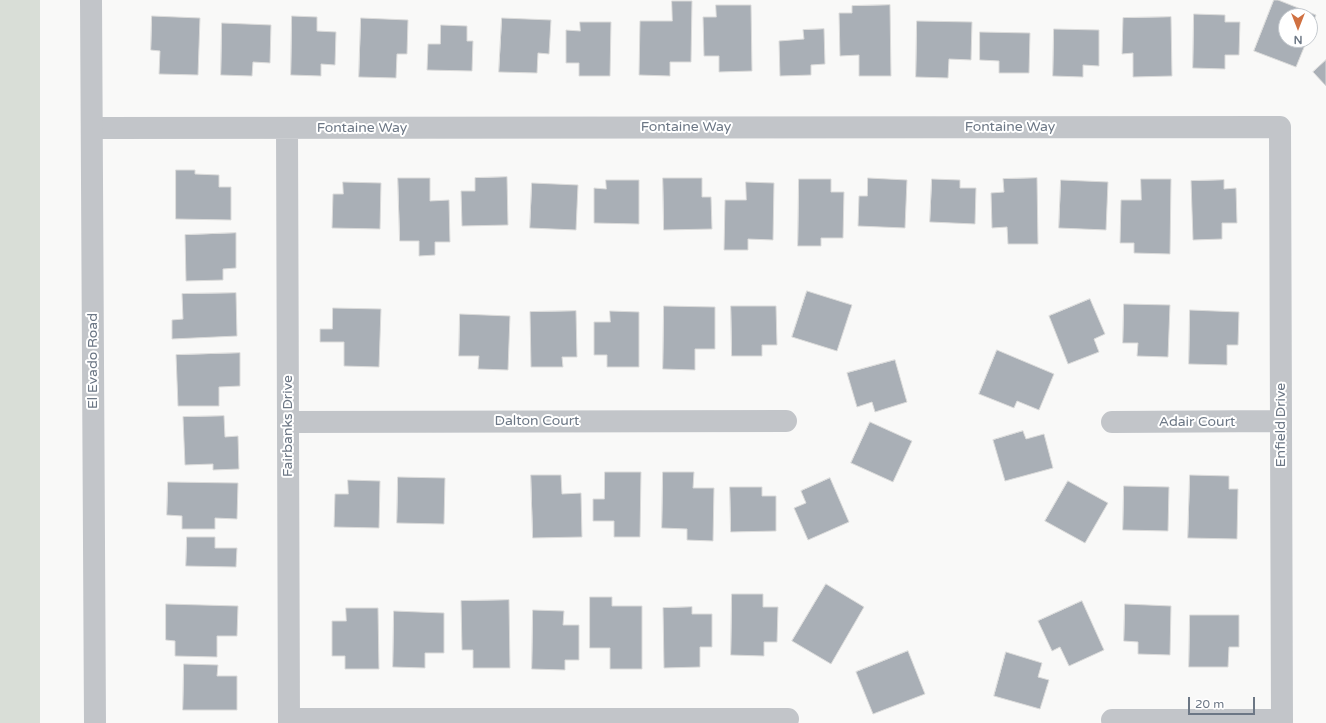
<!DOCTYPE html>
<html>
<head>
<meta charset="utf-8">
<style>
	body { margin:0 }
	#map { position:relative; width:1326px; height:723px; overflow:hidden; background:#f9f9f8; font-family:"Varela Round",sans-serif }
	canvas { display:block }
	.north { position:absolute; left:1278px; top:8px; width:40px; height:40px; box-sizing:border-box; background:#fff; border:1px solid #c4c9ce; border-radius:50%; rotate:180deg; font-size:11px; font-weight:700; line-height:16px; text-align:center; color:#6c7785 }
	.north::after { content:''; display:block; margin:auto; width:14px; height:18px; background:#d07142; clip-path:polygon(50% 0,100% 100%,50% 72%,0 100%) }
	.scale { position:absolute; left:1188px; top:697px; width:67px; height:18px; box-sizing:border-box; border:2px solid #6c7785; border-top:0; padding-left:5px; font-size:12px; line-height:14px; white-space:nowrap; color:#6c7785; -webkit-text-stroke:3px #fff; paint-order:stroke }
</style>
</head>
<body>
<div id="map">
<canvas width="1326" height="723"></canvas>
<div class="north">N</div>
<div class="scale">20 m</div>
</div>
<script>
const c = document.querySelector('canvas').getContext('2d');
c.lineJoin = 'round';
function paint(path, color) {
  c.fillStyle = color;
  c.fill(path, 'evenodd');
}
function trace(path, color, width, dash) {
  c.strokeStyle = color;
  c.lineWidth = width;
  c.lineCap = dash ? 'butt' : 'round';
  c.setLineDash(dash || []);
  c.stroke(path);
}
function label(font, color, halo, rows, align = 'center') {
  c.font = font + ' "Varela Round",sans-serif';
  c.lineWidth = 4;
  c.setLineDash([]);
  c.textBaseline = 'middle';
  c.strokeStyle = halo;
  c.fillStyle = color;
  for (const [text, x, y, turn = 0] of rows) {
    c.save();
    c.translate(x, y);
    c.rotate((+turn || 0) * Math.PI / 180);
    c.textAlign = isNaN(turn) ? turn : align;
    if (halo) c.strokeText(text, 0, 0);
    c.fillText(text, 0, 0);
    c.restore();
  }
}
paint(new Path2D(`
	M 0,0 L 40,0 L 40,723 L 0,723 Z`), '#d9ded7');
const building = new Path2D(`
	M 1274,0 L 1278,0 L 1316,15 L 1310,31 L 1310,16 L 1286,16 L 1286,40 L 1307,40 L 1296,67 L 1254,51 Z
	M 672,1 L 692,1 L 691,62 L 670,62 L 670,76 L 639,75 L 640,21 L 672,21 Z
	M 716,5 L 751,5 L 752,71 L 719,72 L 719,56 L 704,56 L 703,17 L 716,17 Z
	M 890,5 L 891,76 L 859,76 L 859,55 L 840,56 L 839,13 L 852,13 L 852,6 Z
	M 1194,14 L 1225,15 L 1225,22 L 1240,22 L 1239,55 L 1225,55 L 1225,69 L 1193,68 Z
	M 152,16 L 200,18 L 198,75 L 159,74 L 160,51 L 151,50 Z
	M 292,16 L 317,17 L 317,31 L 336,32 L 335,65 L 321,64 L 321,76 L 291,75 Z
	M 1171,17 L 1172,76 L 1133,77 L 1133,53 L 1122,54 L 1123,18 Z
	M 361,18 L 408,20 L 407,54 L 397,54 L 396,78 L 359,77 Z
	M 502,18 L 551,20 L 549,54 L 538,53 L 537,73 L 499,72 Z
	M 917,21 L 972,22 L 971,60 L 949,59 L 948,78 L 916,77 Z
	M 580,22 L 611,22 L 610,76 L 579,76 L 579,63 L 566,63 L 566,30 L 580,31 Z
	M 222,23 L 271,25 L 270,63 L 253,62 L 252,76 L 221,75 Z
	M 441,25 L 467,26 L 467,41 L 473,41 L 472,71 L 427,70 L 428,44 L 440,44 Z
	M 824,29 L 825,64 L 811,65 L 811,75 L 780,76 L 779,41 L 804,39 L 803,30 Z
	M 1054,29 L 1099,30 L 1099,66 L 1083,65 L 1083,77 L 1053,76 Z
	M 980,32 L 1030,33 L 1029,73 L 999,73 L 999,61 L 980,60 Z
	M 1326,60 L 1326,86 L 1313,72 Z
	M 176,170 L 195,170 L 195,174 L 219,175 L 219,187 L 231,187 L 231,220 L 176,219 Z
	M 507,177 L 508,225 L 462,226 L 461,191 L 475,191 L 475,178 Z
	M 398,178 L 430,178 L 430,201 L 449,200 L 450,242 L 435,242 L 435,255 L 419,256 L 419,241 L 400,241 Z
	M 663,178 L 702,178 L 702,197 L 711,197 L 712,229 L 664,230 Z
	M 868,178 L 907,180 L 905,228 L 858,226 L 859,196 L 867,196 Z
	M 1037,178 L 1038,244 L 1008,244 L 1007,227 L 992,228 L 991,193 L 1004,192 L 1003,179 Z
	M 799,179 L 831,179 L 831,192 L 844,192 L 843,238 L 821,238 L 821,246 L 798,246 Z
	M 932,179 L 960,180 L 960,188 L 976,188 L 975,224 L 930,222 Z
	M 1141,179 L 1171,179 L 1170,254 L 1134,253 L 1134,243 L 1120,243 L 1121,200 L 1141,200 Z
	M 606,180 L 639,180 L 639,224 L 594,223 L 594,188 L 606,189 Z
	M 1061,180 L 1108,182 L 1106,230 L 1059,228 Z
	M 1224,180 L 1224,189 L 1236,188 L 1237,223 L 1222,223 L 1222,239 L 1193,240 L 1191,181 Z
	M 343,182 L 381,183 L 380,229 L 332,228 L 333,194 L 343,194 Z
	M 746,182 L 774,183 L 773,240 L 748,239 L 748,250 L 724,250 L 725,200 L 746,200 Z
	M 532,183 L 578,185 L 576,230 L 530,228 Z
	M 236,233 L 236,268 L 223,269 L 223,280 L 186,281 L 185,235 Z
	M 807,291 L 852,305 L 837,351 L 792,337 Z
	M 236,293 L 237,336 L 172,339 L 172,320 L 183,319 L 182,294 Z
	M 1090,299 L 1105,334 L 1094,339 L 1099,352 L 1068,364 L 1049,316 Z
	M 1124,304 L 1170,305 L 1168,357 L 1137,356 L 1138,343 L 1123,343 Z
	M 664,306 L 715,307 L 715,349 L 695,349 L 695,370 L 663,369 Z
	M 731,306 L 776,306 L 777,345 L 762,345 L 762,356 L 732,356 Z
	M 333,308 L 381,309 L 379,367 L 344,366 L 344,342 L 320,342 L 320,329 L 332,329 Z
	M 1190,310 L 1239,312 L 1238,345 L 1227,345 L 1227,365 L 1189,364 Z
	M 576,311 L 577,357 L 562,357 L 563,367 L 531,367 L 530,312 Z
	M 610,311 L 639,312 L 639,367 L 607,367 L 607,355 L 594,355 L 594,322 L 610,322 Z
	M 460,314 L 510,316 L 508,370 L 478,369 L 479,356 L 459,356 Z
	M 997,350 L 1054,374 L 1039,410 L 1017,401 L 1014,408 L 979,394 Z
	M 240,353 L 240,386 L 219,387 L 219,406 L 178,406 L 176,355 Z
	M 895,360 L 907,402 L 875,412 L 872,402 L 857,407 L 847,373 Z
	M 224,416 L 225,437 L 238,436 L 239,469 L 213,470 L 213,464 L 185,465 L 183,417 Z
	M 870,422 L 912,441 L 893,482 L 851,463 Z
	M 1023,431 L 1026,439 L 1044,434 L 1053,468 L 1005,481 L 993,440 Z
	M 605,472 L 641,472 L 640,537 L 614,537 L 614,521 L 593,521 L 593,499 L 604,499 Z
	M 663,472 L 694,472 L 693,488 L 714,488 L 713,541 L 687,540 L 687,529 L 662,528 Z
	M 531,475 L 561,475 L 562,494 L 581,493 L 582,537 L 533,538 Z
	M 1190,475 L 1229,476 L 1229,489 L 1238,489 L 1237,539 L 1188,538 Z
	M 398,477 L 445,478 L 444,524 L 397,523 Z
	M 830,478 L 849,522 L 808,540 L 794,508 L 806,503 L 801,491 Z
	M 348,480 L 380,481 L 379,528 L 334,527 L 335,494 L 348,494 Z
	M 1068,481 L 1108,503 L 1085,543 L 1045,521 Z
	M 168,482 L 238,483 L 237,519 L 215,518 L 215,529 L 182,529 L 182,516 L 167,515 Z
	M 1124,486 L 1169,487 L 1168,531 L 1123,530 Z
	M 730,487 L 762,487 L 762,496 L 776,496 L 776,531 L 731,532 Z
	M 187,537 L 215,537 L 215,548 L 237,548 L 236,567 L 186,566 Z
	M 826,584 L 864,607 L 831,664 L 792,641 Z
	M 732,594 L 763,594 L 763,607 L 778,607 L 777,642 L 764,642 L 764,656 L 731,655 Z
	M 590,597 L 612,597 L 612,606 L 642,606 L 642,669 L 610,669 L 610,648 L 590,648 Z
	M 509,600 L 510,668 L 473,668 L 473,650 L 462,650 L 461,601 Z
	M 1082,601 L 1104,650 L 1069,666 L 1060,647 L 1052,651 L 1038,621 Z
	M 166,604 L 238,606 L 237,636 L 217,636 L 217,657 L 175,656 L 175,641 L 166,640 Z
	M 1125,604 L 1171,606 L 1170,655 L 1138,654 L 1138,642 L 1124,641 Z
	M 692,607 L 692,614 L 712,614 L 712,647 L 700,647 L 700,667 L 664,668 L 663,608 Z
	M 346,608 L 378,608 L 379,669 L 345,669 L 345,656 L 332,656 L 332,621 L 346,621 Z
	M 533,610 L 564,611 L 563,625 L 579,625 L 579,660 L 565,660 L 565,670 L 532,669 Z
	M 394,611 L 444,613 L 444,653 L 425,653 L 425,668 L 393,667 Z
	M 1190,615 L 1239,615 L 1239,647 L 1229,647 L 1228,667 L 1189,667 Z
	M 908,651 L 925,694 L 873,714 L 856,672 Z
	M 1006,652 L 1042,663 L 1038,677 L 1049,680 L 1040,709 L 994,696 Z
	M 184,664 L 218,665 L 217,676 L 237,676 L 237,710 L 183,710 Z`);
paint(building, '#a9afb6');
trace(building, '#dbdbda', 1);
trace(new Path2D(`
	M 92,128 L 1280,127 L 1282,723
	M 287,128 L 289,723
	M 288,422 L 786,421
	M 1112,422 L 1281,421
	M 289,719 L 788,719
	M 1112,720 L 1282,720`), '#c2c5c9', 22);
trace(new Path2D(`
	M 91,0 L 95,723`), '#c2c5c9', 22);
label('14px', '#6c7785', '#fff', [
	["Fontaine Way",686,127],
	["Fontaine Way",1010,127],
	["Fontaine Way",362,128],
	["El Evado Road",93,361,-90],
	["Dalton Court",537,421],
	["Adair Court",1197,422],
	["Enfield Drive",1281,425,-90],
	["Fairbanks Drive",288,426,-90]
]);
</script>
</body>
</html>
